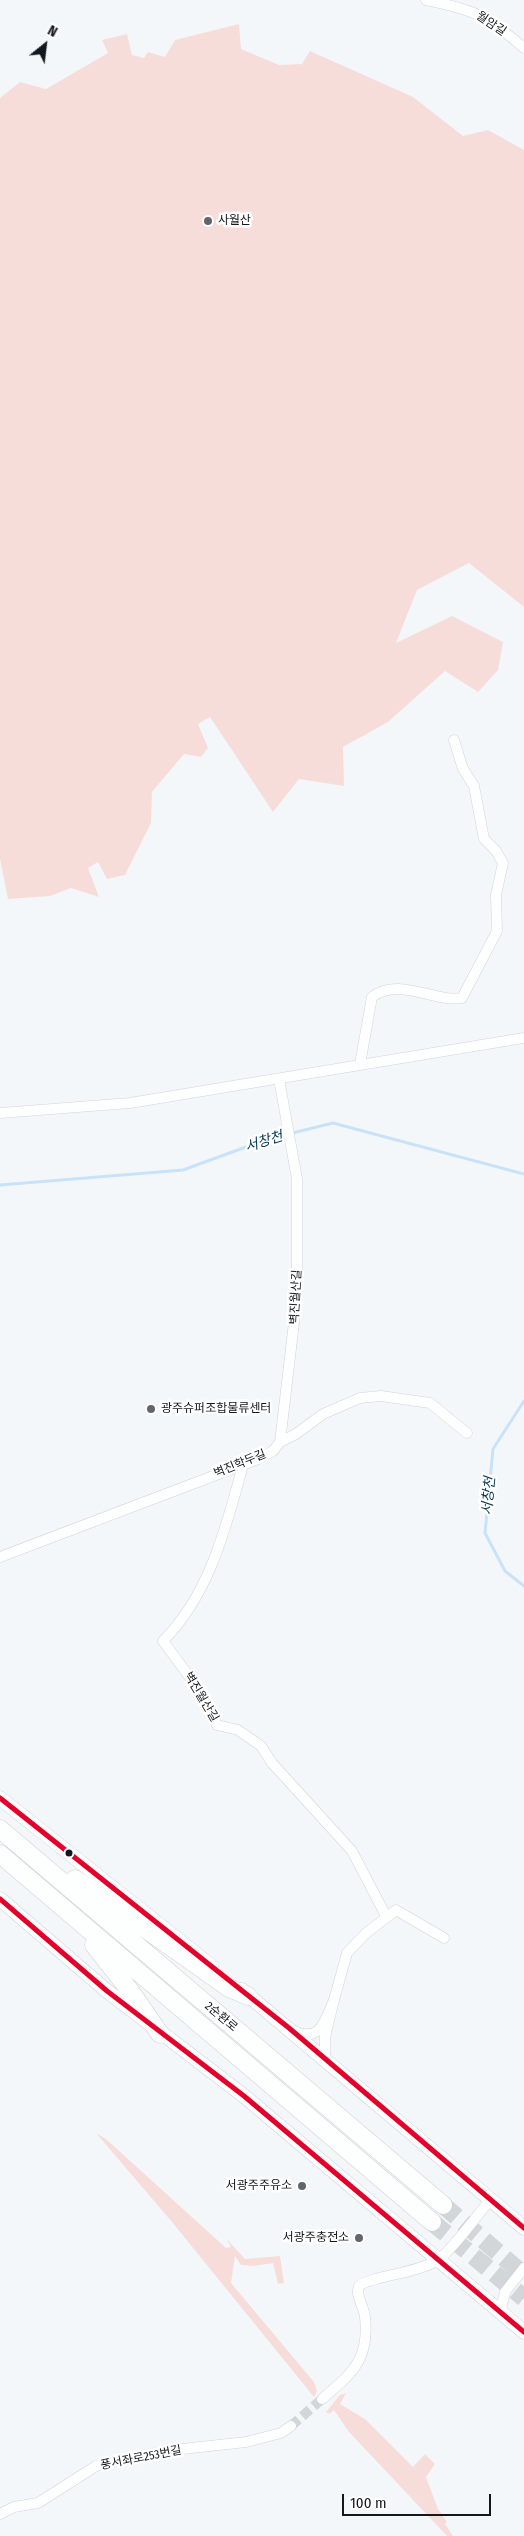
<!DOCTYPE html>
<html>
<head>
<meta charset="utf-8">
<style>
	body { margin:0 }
	#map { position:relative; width:524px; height:2536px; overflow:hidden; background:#f4f7fa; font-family:"Fira Sans Condensed",sans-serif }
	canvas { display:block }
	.north { position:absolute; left:20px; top:20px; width:50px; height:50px; -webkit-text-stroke:4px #fff; paint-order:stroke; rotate:29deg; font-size:14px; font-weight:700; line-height:20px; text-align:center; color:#12181c }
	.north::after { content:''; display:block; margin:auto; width:18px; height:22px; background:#12181c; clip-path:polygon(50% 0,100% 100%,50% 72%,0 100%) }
	.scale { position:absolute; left:342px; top:2494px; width:149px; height:22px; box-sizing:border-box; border:2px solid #12181c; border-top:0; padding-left:6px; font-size:15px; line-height:18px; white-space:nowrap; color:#12181c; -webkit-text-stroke:4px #fff; paint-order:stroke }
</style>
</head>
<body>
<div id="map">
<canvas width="524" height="2536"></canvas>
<div class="north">N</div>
<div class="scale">100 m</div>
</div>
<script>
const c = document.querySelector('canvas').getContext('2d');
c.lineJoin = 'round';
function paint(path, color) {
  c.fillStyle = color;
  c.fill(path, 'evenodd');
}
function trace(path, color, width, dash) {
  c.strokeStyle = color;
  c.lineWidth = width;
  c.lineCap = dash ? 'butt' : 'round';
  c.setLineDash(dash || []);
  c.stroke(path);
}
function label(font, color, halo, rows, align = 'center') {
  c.font = font + ' "Fira Sans Condensed","Noto Sans KR",sans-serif';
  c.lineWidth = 5;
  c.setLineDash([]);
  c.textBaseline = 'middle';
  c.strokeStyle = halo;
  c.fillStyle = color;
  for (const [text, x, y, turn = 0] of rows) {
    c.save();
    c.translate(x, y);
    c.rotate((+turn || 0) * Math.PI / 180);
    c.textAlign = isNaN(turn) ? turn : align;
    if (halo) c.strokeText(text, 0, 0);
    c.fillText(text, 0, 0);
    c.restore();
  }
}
paint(new Path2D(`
	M 239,24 L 241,49 L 279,65 L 302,64 L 310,51 L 413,97 L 463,136 L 488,130 L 524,150 L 524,607 L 469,563 L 417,590 L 396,643 L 452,616 L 503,642 L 498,670 L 478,692 L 445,671 L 388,722 L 343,747 L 344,786 L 299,779 L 273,812 L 210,717 L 198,724 L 208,748 L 201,757 L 184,754 L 152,792 L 151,823 L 125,875 L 107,879 L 98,862 L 88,868 L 99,897 L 71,888 L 50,896 L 8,899 L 0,859 L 0,98 L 20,82 L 46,89 L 108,53 L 102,40 L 127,34 L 132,55 L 144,58 L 148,52 L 165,57 L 175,40 Z
	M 96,2133 L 106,2139 L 226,2248 L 231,2247 L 226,2238 L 245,2259 L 280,2256 L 284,2283 L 278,2284 L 273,2263 L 254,2266 L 241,2265 L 235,2256 L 231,2283 L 314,2382 L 317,2391 L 314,2397 L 172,2222 Z
	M 346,2393 L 340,2404 L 365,2419 L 413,2467 L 425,2454 L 435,2464 L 426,2477 L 438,2509 L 447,2522 L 445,2524 L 453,2536 L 447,2536 L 349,2432 L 334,2410 L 329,2414 L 326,2412 L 340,2395 Z`), '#f7ddda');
trace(new Path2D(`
	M 0,1185 L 183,1170 L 268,1139 L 333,1123 L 524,1174
	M 524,1401 L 493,1449 L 485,1533 L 505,1571 L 524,1586`), '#c8e3f9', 3);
trace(new Path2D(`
	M 291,2426 L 322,2399`), '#d2d6d9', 10, [10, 5]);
trace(new Path2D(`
	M 443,2205 L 524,2275
	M 432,2222 L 524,2298`), '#d2d6d9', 18, [18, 9]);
const street = new Path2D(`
	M 426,0 C 475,10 486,15 524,48
	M 360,1064 L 372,997 C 399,976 435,1003 462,998 L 497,931 L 496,895 L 503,863 L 496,851 L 484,839 L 474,786 L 463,769 L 454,740
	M 279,1079 L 297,1179 L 297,1297 L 280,1442
	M 0,1113 L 130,1103 L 524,1038
	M 243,1465 C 226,1527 210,1594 163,1641 L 200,1691 L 217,1725 L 238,1730 L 261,1746 L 272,1763 L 352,1851 L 386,1916
	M 0,1557 L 258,1459 L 273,1451 L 280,1442 L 296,1434 L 323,1414 L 360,1398 L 381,1396 L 430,1403 L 467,1433
	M 334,2000 L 347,1953 L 365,1934 L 396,1910 L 444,1938
	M 294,2031 C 321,2043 325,2020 334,2000 L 325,2037 L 325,2060
	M 500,2313 L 505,2292 L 524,2268
	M 322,2399 C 351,2374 370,2360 365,2317 C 364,2306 355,2296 359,2286 C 369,2277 417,2273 436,2261 C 449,2254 479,2213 490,2200
	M 0,2514 L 14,2507 L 38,2503 L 96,2466 L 164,2451 L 246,2442 L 281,2433 L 291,2426`);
const secondary = new Path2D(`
	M 0,1798 L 211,1966
	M 0,1899 L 107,1991 L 244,2096 L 524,2332
	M 242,1990 L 524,2228`);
const highway = new Path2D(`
	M 0,1829 L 443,2205
	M 0,1854 L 432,2222
	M 75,1879 L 229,1988 L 248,1996
	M 94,1945 L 131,1992 L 160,2034`);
trace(street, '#d0d4d8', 11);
trace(secondary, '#d0d4d8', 15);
trace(highway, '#d0d4d8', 19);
trace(street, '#fdfefe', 10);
trace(secondary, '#fdfefe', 14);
trace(highway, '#fdfefe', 18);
trace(new Path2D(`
	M 0,1798 L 289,2028 L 524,2228
	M 0,1899 L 107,1991 L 244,2096 L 524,2332`), '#e4002b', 5);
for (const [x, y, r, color] of [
	[208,221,5,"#61666a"],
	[151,1409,5,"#61666a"],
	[69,1853,4.5,"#12181c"],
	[302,2186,5,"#61666a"],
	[359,2238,5,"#61666a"]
]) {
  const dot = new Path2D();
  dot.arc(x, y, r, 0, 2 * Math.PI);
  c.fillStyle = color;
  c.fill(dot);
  trace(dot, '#fff', 2);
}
label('12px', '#12181c', '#fff', [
	["월암길",491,24,34],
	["벽진월산길",296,1297,-87],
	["벽진학두길",240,1464,-22],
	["벽진월산길",201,1697,59],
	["2순환로",221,2017,40],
	["풍서좌로253번길",141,2458,-11]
]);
label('12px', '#12181c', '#fff', [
	["사월산",218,221],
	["광주슈퍼조합물류센터",161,1409],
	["서광주주유소",292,2186,"right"],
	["서광주충전소",349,2238,"right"]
], 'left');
label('italic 14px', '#033656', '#fff', [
	["서창천",264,1142,-17],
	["서창천",489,1496,-85]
]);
</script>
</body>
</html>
